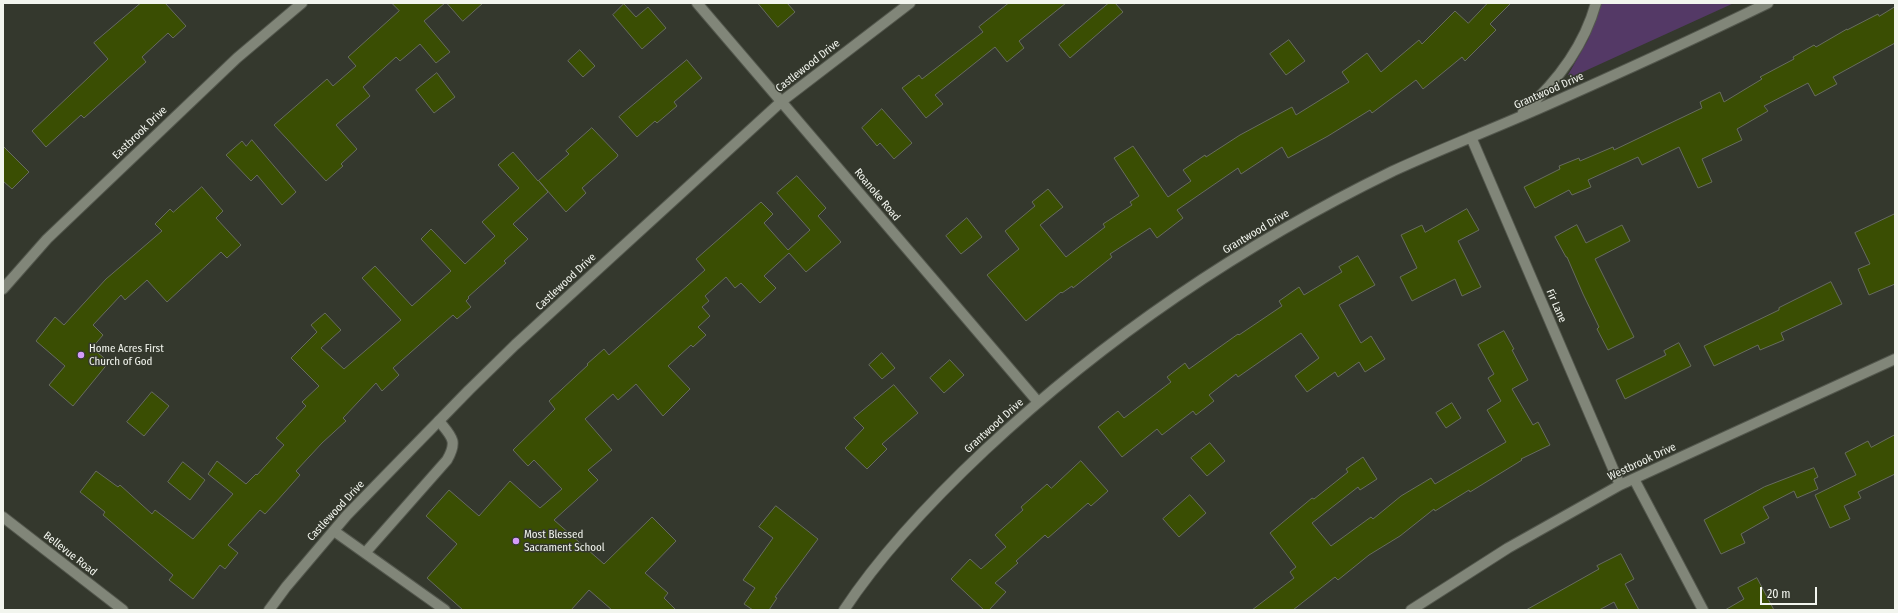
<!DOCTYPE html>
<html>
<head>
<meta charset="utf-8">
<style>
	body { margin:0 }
	#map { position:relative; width:1898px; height:613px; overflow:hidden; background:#34382d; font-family:"Fira Sans Condensed",sans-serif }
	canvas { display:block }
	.frame { position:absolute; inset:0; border:4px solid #f2f5ee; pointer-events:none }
	.scale { position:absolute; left:1760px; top:587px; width:57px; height:18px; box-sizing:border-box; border:2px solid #f2f5ee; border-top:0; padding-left:5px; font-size:12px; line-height:14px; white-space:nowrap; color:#f2f5ee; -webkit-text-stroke:3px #34382d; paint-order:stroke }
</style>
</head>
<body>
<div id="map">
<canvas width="1898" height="613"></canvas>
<div class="frame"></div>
<div class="scale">20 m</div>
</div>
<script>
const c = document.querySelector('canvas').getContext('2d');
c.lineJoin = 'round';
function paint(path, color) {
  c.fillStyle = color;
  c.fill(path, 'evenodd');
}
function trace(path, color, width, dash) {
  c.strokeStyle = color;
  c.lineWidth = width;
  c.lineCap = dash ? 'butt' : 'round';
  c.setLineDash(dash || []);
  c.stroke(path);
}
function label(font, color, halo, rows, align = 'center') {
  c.font = font + ' "Fira Sans Condensed",sans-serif';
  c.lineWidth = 3;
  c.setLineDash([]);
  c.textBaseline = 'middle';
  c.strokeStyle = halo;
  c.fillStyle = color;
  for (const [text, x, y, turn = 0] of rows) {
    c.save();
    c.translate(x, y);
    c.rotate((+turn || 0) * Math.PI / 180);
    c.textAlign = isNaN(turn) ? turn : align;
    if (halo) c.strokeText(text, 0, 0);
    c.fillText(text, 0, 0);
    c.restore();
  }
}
paint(new Path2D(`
	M 1602,3 L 1734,3 L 1574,76 L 1568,75 L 1588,40 Z`), '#543966');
const building = new Path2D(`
	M 141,3 L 165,3 L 186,26 L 173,38 L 168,33 L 142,57 L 146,62 L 84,118 L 81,115 L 46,147 L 32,131 L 108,59 L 94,43 Z
	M 392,3 L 445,3 L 424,21 L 450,52 L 436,63 L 420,44 L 400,61 L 396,57 L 363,87 L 370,96 L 336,125 L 357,149 L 341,164 L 343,166 L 326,181 L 274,125 L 327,79 L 333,86 L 356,66 L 348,57 L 399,11 Z
	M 447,3 L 483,3 L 463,21 Z
	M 758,3 L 787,3 L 795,12 L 778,27 Z
	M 1009,3 L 1066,3 L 1019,41 L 1024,48 L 1007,62 L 995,47 L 935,95 L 943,104 L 926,118 L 902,88 L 919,75 L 922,79 L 983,32 L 979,27 Z
	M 1109,3 L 1115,3 L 1123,12 L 1070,58 L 1059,45 Z
	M 1488,3 L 1511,3 L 1490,24 L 1496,30 L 1465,61 L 1462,57 L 1423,89 L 1416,80 L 1372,113 L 1370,110 L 1328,136 L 1288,158 L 1282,147 L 1241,174 L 1238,168 L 1177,210 L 1183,218 L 1157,238 L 1150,228 L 1110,254 L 1112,257 L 1073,288 L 1072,286 L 1062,293 L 1061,292 L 1026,321 L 987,275 L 1019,249 L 1005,231 L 1035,206 L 1032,202 L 1048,189 L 1063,207 L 1040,225 L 1066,257 L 1105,227 L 1103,224 L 1132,205 L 1130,202 L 1139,196 L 1114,158 L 1133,146 L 1168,197 L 1191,181 L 1183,170 L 1205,155 L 1206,157 L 1240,135 L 1292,107 L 1296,115 L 1349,82 L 1342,72 L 1367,53 L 1381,72 L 1419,40 L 1422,44 L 1455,11 L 1468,23 Z
	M 624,4 L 636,17 L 648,7 L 666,28 L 642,49 L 613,15 Z
	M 1895,7 L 1895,43 L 1833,77 L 1837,84 L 1815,96 L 1808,83 L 1764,106 L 1768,111 L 1737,129 L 1742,140 L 1702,159 L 1712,182 L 1698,188 L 1679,147 L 1642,165 L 1638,157 L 1588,180 L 1591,187 L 1572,195 L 1569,190 L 1535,208 L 1524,187 L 1560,169 L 1559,166 L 1579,158 L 1580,161 L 1613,147 L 1614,150 L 1702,108 L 1700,102 L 1720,92 L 1724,102 L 1762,79 L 1760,77 L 1794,59 L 1793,57 L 1814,45 L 1816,47 L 1847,29 L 1847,30 L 1878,14 L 1879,16 Z
	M 1289,40 L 1305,61 L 1286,75 L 1270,54 Z
	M 580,50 L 595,66 L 583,77 L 568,61 Z
	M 687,60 L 702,78 L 674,102 L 677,106 L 657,123 L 655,121 L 637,137 L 619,117 Z
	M 437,73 L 455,97 L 434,113 L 416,90 Z
	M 882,109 L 912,143 L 894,159 L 880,143 L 877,146 L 862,128 Z
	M 592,128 L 618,155 L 617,157 L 582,188 L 586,193 L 566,212 L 539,181 L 548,192 L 513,224 L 528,239 L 504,261 L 506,263 L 468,297 L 469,298 L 466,301 L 471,307 L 457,319 L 453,315 L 393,368 L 399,375 L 382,391 L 376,383 L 343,418 L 346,421 L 322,443 L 296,471 L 300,475 L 276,502 L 265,514 L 260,510 L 228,545 L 238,553 L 225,569 L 220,565 L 193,599 L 169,580 L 173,575 L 103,515 L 105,512 L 80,492 L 96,471 L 118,487 L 120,485 L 152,514 L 155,510 L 193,539 L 233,494 L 208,474 L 217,461 L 246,484 L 256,474 L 257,475 L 284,445 L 276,438 L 306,406 L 302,402 L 319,386 L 291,358 L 317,332 L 311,325 L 325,313 L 341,330 L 321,348 L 344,369 L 401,320 L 362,278 L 375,266 L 412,306 L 451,271 L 421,239 L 431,229 L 465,264 L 495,236 L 482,222 L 519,188 L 498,165 L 513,152 L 538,181 L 569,154 L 566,151 Z
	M 252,140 L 296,192 L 282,205 L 257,175 L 251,181 L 226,155 L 242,141 L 246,146 Z
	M 3,146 L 29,172 L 12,189 L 3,181 Z
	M 797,176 L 826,208 L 818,216 L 841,242 L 806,272 L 789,253 L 764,276 L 776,288 L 760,303 L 741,283 L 735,288 L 726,277 L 705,296 L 709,301 L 702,307 L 710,316 L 698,327 L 706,335 L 693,347 L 691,345 L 668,366 L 690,389 L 663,416 L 636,384 L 618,400 L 613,394 L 585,419 L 612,450 L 588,470 L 598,480 L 554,520 L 604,564 L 652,517 L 676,541 L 645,573 L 668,593 L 664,598 L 676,610 L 612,610 L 589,590 L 571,610 L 463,610 L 427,578 L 457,544 L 426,516 L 449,490 L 479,516 L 510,481 L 540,508 L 562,489 L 534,460 L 528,466 L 513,450 L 555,409 L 549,401 L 588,365 L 587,364 L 604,349 L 609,355 L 705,270 L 696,259 L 761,202 L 773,214 L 764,223 L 788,250 L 810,230 L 777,193 Z
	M 202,187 L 223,211 L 216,218 L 241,245 L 227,258 L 221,252 L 167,302 L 147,280 L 125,300 L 121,295 L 93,325 L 103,335 L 92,348 L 109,362 L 73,406 L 49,385 L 65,366 L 36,341 L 55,317 L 64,325 L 106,279 L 162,231 L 155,224 L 170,209 L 173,212 Z
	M 1467,209 L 1479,230 L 1458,241 L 1481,287 L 1462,296 L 1455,279 L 1412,301 L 1400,277 L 1417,268 L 1401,235 L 1422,225 L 1425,232 Z
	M 1895,214 L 1895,284 L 1869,295 L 1858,269 L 1870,264 L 1855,233 Z
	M 967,218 L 982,237 L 961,254 L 946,236 Z
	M 1577,225 L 1586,243 L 1622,225 L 1630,241 L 1595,259 L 1634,337 L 1608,350 L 1597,329 L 1599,327 L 1583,294 L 1567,257 L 1566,257 L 1555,237 Z
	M 1358,256 L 1375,285 L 1339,305 L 1361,343 L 1371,336 L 1385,359 L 1365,372 L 1359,362 L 1338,377 L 1335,372 L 1307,392 L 1295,376 L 1319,358 L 1301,333 L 1238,377 L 1236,374 L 1209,395 L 1214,401 L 1196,415 L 1193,411 L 1162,435 L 1157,429 L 1122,457 L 1098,427 L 1118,411 L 1124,418 L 1171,382 L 1167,377 L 1185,363 L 1189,369 L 1238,334 L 1239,335 L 1282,306 L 1279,301 L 1299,287 L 1304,295 L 1342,272 L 1339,267 Z
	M 1831,282 L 1842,304 L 1781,333 L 1784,340 L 1760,350 L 1758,345 L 1714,366 L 1704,346 L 1779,310 L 1779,308 Z
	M 1504,331 L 1514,349 L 1512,350 L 1528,380 L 1512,389 L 1533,425 L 1538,422 L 1550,445 L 1521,459 L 1522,460 L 1470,492 L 1469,490 L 1435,511 L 1434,509 L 1400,536 L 1369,555 L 1338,580 L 1335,577 L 1293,610 L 1252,610 L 1294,578 L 1290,572 L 1296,567 L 1270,533 L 1312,498 L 1314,499 L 1348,472 L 1346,469 L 1363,457 L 1377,479 L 1360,490 L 1358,487 L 1312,523 L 1331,546 L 1371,517 L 1373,519 L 1401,496 L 1431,478 L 1435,484 L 1506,442 L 1487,410 L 1501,401 L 1488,378 L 1494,374 L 1478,345 Z
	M 1679,343 L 1691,366 L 1625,399 L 1616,380 L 1666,355 L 1664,351 Z
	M 882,353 L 895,368 L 882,379 L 869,365 Z
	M 950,360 L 964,375 L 944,393 L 930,378 Z
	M 894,385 L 918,413 L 882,444 L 887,449 L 867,469 L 845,448 L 864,428 L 854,418 Z
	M 152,392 L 169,406 L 144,436 L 127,422 Z
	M 1452,403 L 1461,418 L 1446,428 L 1436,413 Z
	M 1895,435 L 1895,474 L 1858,492 L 1861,498 L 1844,506 L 1850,519 L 1830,528 L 1815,495 L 1856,475 L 1845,453 L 1868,441 L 1871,447 Z
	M 1210,443 L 1225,461 L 1207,476 L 1191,458 Z
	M 1081,461 L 1108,491 L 1091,506 L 1088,503 L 1048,538 L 1045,535 L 1016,561 L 1018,563 L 995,583 L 1006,592 L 989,610 L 984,610 L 951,579 L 970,559 L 981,569 L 1006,547 L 995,535 L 1023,510 L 1021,507 L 1047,484 L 1051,488 Z
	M 183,462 L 205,480 L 190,500 L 168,482 Z
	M 1814,468 L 1818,477 L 1814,479 L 1818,489 L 1797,498 L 1794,491 L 1763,507 L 1769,518 L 1741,534 L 1745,543 L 1721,554 L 1704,520 L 1764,487 Z
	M 1190,495 L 1206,513 L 1179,537 L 1163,519 Z
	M 776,506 L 818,539 L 775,597 L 777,598 L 769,610 L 753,610 L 744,604 L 755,588 L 743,580 L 773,538 L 759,527 Z
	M 1621,554 L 1634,579 L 1625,584 L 1639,610 L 1618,610 L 1614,602 L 1599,610 L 1526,610 L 1599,569 L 1597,566 Z
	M 1757,578 L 1774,610 L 1725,610 L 1744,599 L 1738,588 Z`);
paint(building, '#3a4e03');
trace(building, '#676c5f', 1);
const lane = new Path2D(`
	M 334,531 L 445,610
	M 365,553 L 447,460 C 458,441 452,437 439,421`);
const street = new Path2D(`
	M 697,3 L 1038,402
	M 1523,112 C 1556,83 1584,46 1596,3
	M 1471,137 L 1620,485
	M 3,289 L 47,239 L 237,58 L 302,3
	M 1634,479 L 1703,610
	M 3,517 L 123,610
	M 269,610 L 286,587 L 347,515 L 469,390 L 515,345 L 782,101 L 910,3
	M 844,610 C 883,551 934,498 985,450 C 1106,337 1245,243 1393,171 C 1441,149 1490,130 1538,109 C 1615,75 1692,40 1768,3
	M 1411,610 L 1508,548 L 1620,485 L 1895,359`);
trace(lane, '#53574d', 12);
trace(street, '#53574d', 12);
trace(lane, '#818679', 10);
trace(street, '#818679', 10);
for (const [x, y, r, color] of [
	[81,355,4,"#d49cfb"],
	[516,541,4,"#d49cfb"]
]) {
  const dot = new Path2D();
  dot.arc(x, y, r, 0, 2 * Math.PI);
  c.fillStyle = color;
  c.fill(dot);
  trace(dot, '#34382d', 1.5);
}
label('11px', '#f2f5ee', '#34382d', [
	["Castlewood Drive",808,66,-38],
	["Grantwood Drive",1549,91,-24],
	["Eastbrook Drive",140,133,-44],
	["Roanoke Road",877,195,50],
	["Grantwood Drive",1256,232,-31],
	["Castlewood Drive",566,282,-43],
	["Fir Lane",1556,306,67],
	["Grantwood Drive",994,426,-42],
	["Westbrook Drive",1642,462,-25],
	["Castlewood Drive",336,511,-47],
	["Bellevue Road",70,554,38]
]);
label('11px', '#f2f5ee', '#34382d', [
	["Home Acres First",89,349],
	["Church of God",89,362],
	["Most Blessed",524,535],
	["Sacrament School",524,548]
], 'left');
</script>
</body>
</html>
